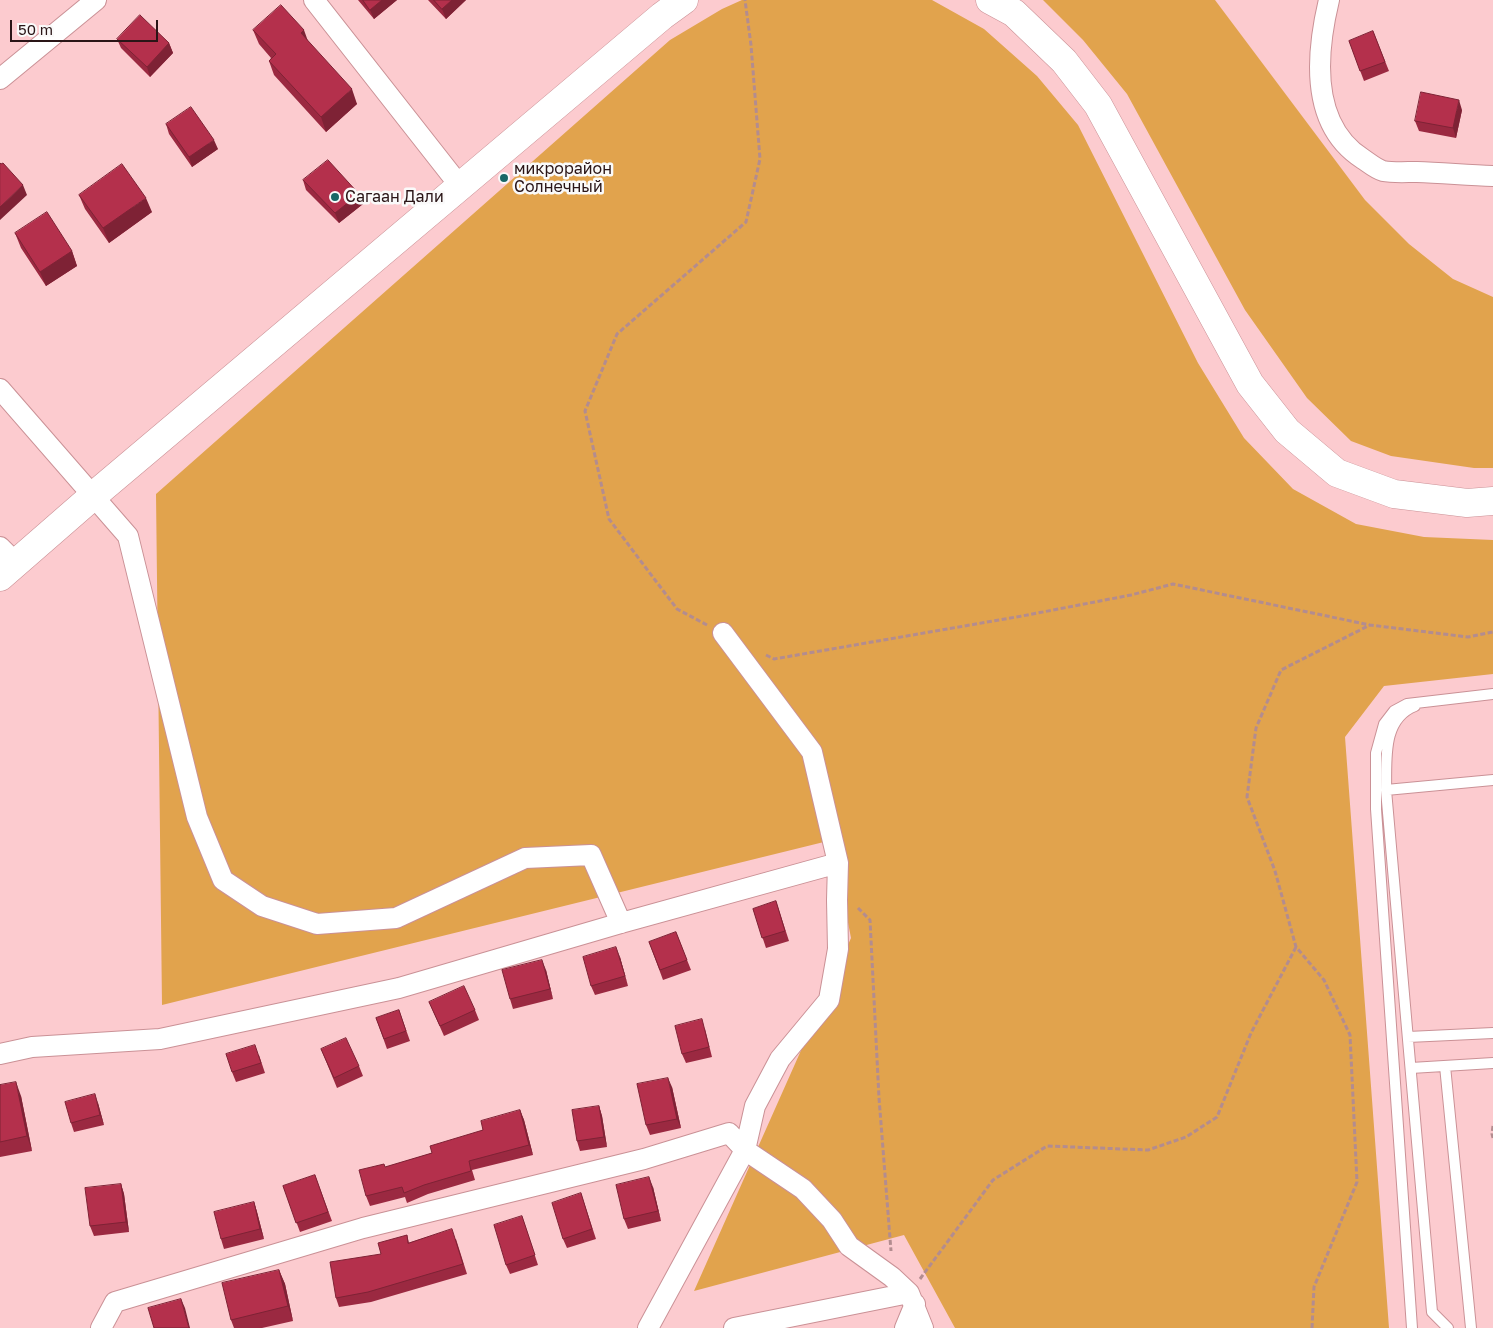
<!DOCTYPE html>
<html>
<head>
<meta charset="utf-8">
<style>
	body { margin:0 }
	#map { position:relative; width:1493px; height:1328px; overflow:hidden; background:#fccbcf; font-family:"Golos Text",sans-serif }
	canvas { display:block }
	.scale { position:absolute; left:10px; top:20px; width:148px; height:22px; box-sizing:border-box; border:2px solid #2a1517; border-top:0; padding-left:6px; font-size:15px; line-height:18px; white-space:nowrap; color:#2a1517; -webkit-text-stroke:4px #fafafa; paint-order:stroke }
</style>
</head>
<body>
<div id="map">
<canvas width="1493" height="1328"></canvas>
<div class="scale">50 m</div>
</div>
<script>
const c = document.querySelector('canvas').getContext('2d');
c.lineJoin = 'round';
function paint(path, color) {
  c.fillStyle = color;
  c.fill(path, 'evenodd');
}
function trace(path, color, width, dash) {
  c.strokeStyle = color;
  c.lineWidth = width;
  c.lineCap = dash ? 'butt' : 'round';
  c.setLineDash(dash || []);
  c.stroke(path);
}
function label(font, color, halo, rows, align = 'center') {
  c.font = font + ' "Golos Text",sans-serif';
  c.lineWidth = 5;
  c.setLineDash([]);
  c.textBaseline = 'middle';
  c.strokeStyle = halo;
  c.fillStyle = color;
  for (const [text, x, y, turn = 0] of rows) {
    c.save();
    c.translate(x, y);
    c.rotate((+turn || 0) * Math.PI / 180);
    c.textAlign = isNaN(turn) ? turn : align;
    if (halo) c.strokeText(text, 0, 0);
    c.fillText(text, 0, 0);
    c.restore();
  }
}
paint(new Path2D(`
	M 742,0 L 932,0 L 984,29 L 1037,76 L 1078,125 L 1198,363 L 1244,438 L 1293,489 L 1356,524 L 1424,537 L 1493,540 L 1493,674 L 1384,686 L 1345,737 L 1389,1328 L 955,1328 L 904,1235 L 694,1291 L 851,938 L 832,840 L 162,1005 L 156,494 L 670,40 L 722,9 Z
	M 1043,0 L 1215,0 L 1365,200 L 1409,244 L 1453,279 L 1493,297 L 1493,468 L 1474,468 L 1391,456 L 1351,441 L 1307,398 L 1245,310 L 1127,94 L 1083,40 Z`), '#e1a34d');
const lane = new Path2D(`
	M 1415,706 C 1381,719 1387,762 1386,790 L 1432,1312 L 1448,1328
	M 1386,790 L 1493,780
	M 1408,1037 L 1493,1033
	M 1445,1066 L 1471,1328
	M 1411,1068 L 1493,1063
	M 1412,1328 L 1376,809 L 1376,753 L 1384,724 L 1394,711 L 1407,704 L 1493,694`);
const street = new Path2D(`
	M 314,0 L 460,186
	M 1329,0 C 1316,54 1310,125 1363,159 C 1369,163 1376,169 1383,171 C 1393,173 1406,172 1417,172 C 1442,173 1468,175 1493,176
	M 0,79 L 96,0
	M 0,389 L 128,536 L 197,817 L 223,880 L 262,906 L 317,924 L 396,918 L 525,858 L 591,855 L 621,923
	M 0,547 L 16,563
	M 723,633 L 812,752 L 838,863 L 837,900 L 838,949 L 829,1000 L 780,1059 L 755,1106 L 745,1150 L 803,1189 L 832,1220 L 849,1246 L 892,1277 L 909,1293 L 923,1328
	M 0,1054 L 32,1047 L 160,1039 L 399,988 L 621,923 L 838,863
	M 101,1328 L 115,1302 L 363,1228 L 644,1159 L 729,1133 L 745,1150 L 648,1328
	M 734,1328 L 909,1293
	M 905,1328 L 915,1304`);
const primary = new Path2D(`
	M 990,0 L 1014,13 L 1064,61 L 1098,105 L 1250,384 L 1287,431 L 1337,473 L 1394,494 L 1467,503 L 1493,501
	M 0,577 L 93,496 L 662,16 L 684,0`);
trace(lane, '#ca9196', 12);
trace(street, '#ca9196', 22);
trace(primary, '#ca9196', 29);
trace(new Path2D(`
	M 707,625 L 677,609 L 609,519 L 585,411 L 617,334 L 746,222 L 760,159 L 751,45 L 745,0
	M 766,655 L 774,659 L 1022,616 L 1131,595 L 1173,584 L 1370,625
	M 858,908 L 870,920 L 879,1098 L 891,1251
	M 1493,1126 L 1492,1134 L 1493,1138
	M 920,1279 L 993,1180 L 1047,1146 L 1148,1150 L 1186,1137 L 1217,1117 L 1251,1033 L 1296,947
	M 1312,1328 L 1314,1287 L 1357,1182 L 1350,1035 L 1324,980 L 1296,947 L 1275,871 L 1247,797 L 1256,728 L 1281,670 L 1370,625 L 1468,637 L 1493,632`), '#b38c8f', 3, [5, 2.5]);
trace(lane, '#fff', 10);
trace(street, '#fff', 20);
trace(primary, '#fff', 28);
paint(new Path2D(`
	M 358,0 L 397,0 L 374,19 Z
	M 428,0 L 466,0 L 446,19 Z
	M 253,30 L 308,41 L 357,104 L 326,132 L 274,75 L 269,61 L 271,58 L 259,44 Z
	M 1373,31 L 1389,71 L 1364,81 L 1349,41 Z
	M 117,39 L 169,43 L 173,53 L 150,77 L 121,48 Z
	M 1462,110 L 1456,138 L 1419,131 L 1415,121 Z
	M 166,124 L 218,149 L 192,167 L 169,134 Z
	M 303,180 L 359,194 L 363,204 L 339,223 L 306,190 Z
	M 79,195 L 152,212 L 109,243 L 85,209 Z
	M 15,233 L 72,251 L 77,266 L 46,286 L 21,248 Z
	M 776,901 L 789,941 L 766,948 L 753,909 Z
	M 676,932 L 691,970 L 663,980 L 649,942 Z
	M 620,957 L 628,986 L 595,995 L 591,986 Z
	M 546,970 L 553,999 L 513,1009 L 510,999 Z
	M 429,1002 L 475,1010 L 479,1020 L 444,1036 Z
	M 399,1010 L 410,1041 L 387,1049 L 376,1018 Z
	M 705,1029 L 712,1057 L 686,1063 L 682,1054 Z
	M 321,1049 L 359,1066 L 363,1076 L 337,1088 Z
	M 259,1055 L 265,1073 L 236,1082 L 232,1072 Z
	M 0,1085 L 21,1096 L 32,1151 L 0,1157 Z
	M 672,1087 L 681,1128 L 650,1135 L 646,1125 Z
	M 98,1103 L 104,1125 L 74,1132 L 71,1123 Z
	M 599,1106 L 602,1116 L 607,1147 L 580,1151 L 577,1141 Z
	M 520,1110 L 524,1120 L 533,1155 L 472,1170 L 475,1180 L 428,1194 L 407,1203 L 405,1197 L 370,1206 L 366,1196 L 386,1167 L 432,1153 L 483,1130 Z
	M 315,1175 L 332,1221 L 300,1232 L 283,1186 Z
	M 121,1184 L 124,1194 L 129,1232 L 94,1236 L 90,1226 Z
	M 653,1187 L 661,1221 L 628,1229 L 624,1219 Z
	M 581,1193 L 596,1239 L 567,1248 L 563,1239 Z
	M 254,1202 L 257,1212 L 264,1239 L 224,1249 L 221,1239 Z
	M 522,1216 L 538,1265 L 510,1274 L 506,1265 Z
	M 407,1235 L 409,1243 L 456,1239 L 467,1274 L 371,1302 L 339,1307 L 336,1298 L 381,1254 Z
	M 279,1270 L 285,1284 L 293,1321 L 262,1328 L 234,1328 L 231,1320 Z`), '#9b2941');
paint(new Path2D(`
	M 382,0 L 397,0 L 374,19 L 370,10 Z
	M 452,0 L 466,0 L 446,19 L 442,9 Z
	M 304,30 L 309,44 L 301,33 Z
	M 169,43 L 173,53 L 150,77 L 147,67 Z
	M 352,89 L 357,104 L 326,132 L 321,117 Z
	M 1459,100 L 1462,110 L 1456,138 L 1453,128 Z
	M 214,140 L 218,149 L 192,167 L 189,157 Z
	M 23,185 L 27,195 L 0,220 L 0,207 Z
	M 359,194 L 363,204 L 339,223 L 335,213 Z
	M 146,198 L 152,212 L 109,243 L 103,228 Z
	M 72,251 L 77,266 L 46,286 L 40,272 Z
	M 616,947 L 620,957 L 628,986 L 625,976 Z
	M 542,960 L 546,970 L 553,999 L 550,989 Z
	M 668,1078 L 672,1087 L 681,1128 L 677,1119 Z
	M 16,1082 L 21,1096 L 32,1151 L 27,1136 Z
	M 95,1094 L 98,1103 L 104,1125 L 100,1115 Z
	M 599,1106 L 602,1116 L 607,1147 L 604,1137 Z
	M 520,1110 L 524,1120 L 533,1155 L 529,1145 Z
	M 649,1177 L 653,1187 L 661,1221 L 658,1211 Z
	M 121,1184 L 124,1194 L 129,1232 L 126,1222 Z
	M 254,1202 L 257,1212 L 264,1239 L 260,1229 Z
	M 279,1270 L 285,1284 L 293,1321 L 288,1306 Z
	M 181,1299 L 185,1308 L 190,1328 L 189,1328 Z`), '#7e2235');
const building = new Path2D(`
	M 363,0 L 382,0 L 370,10 Z
	M 434,0 L 452,0 L 442,9 Z
	M 281,5 L 304,30 L 301,33 L 352,89 L 321,117 L 269,61 L 276,54 L 253,30 Z
	M 140,15 L 169,43 L 147,67 L 117,39 Z
	M 1373,31 L 1385,62 L 1360,71 L 1349,41 Z
	M 1421,92 L 1459,100 L 1453,128 L 1415,121 Z
	M 191,107 L 214,140 L 189,157 L 166,124 Z
	M 328,160 L 359,194 L 335,213 L 303,180 Z
	M 0,163 L 1,164 L 3,163 L 23,185 L 0,207 Z
	M 122,164 L 146,198 L 103,228 L 79,195 Z
	M 47,212 L 72,251 L 40,272 L 15,233 Z
	M 776,901 L 785,931 L 762,938 L 753,909 Z
	M 676,932 L 687,960 L 660,970 L 649,942 Z
	M 616,947 L 625,976 L 591,986 L 583,957 Z
	M 542,960 L 550,989 L 510,999 L 502,970 Z
	M 464,986 L 475,1010 L 440,1026 L 429,1002 Z
	M 399,1010 L 406,1031 L 384,1039 L 376,1018 Z
	M 702,1019 L 709,1047 L 682,1054 L 675,1026 Z
	M 346,1038 L 359,1066 L 334,1078 L 321,1049 Z
	M 255,1045 L 261,1063 L 232,1072 L 226,1054 Z
	M 668,1078 L 677,1119 L 646,1125 L 637,1084 Z
	M 16,1082 L 27,1136 L 0,1142 L 0,1085 Z
	M 95,1094 L 100,1115 L 71,1123 L 65,1102 Z
	M 599,1106 L 604,1137 L 577,1141 L 572,1110 Z
	M 520,1110 L 529,1145 L 469,1161 L 471,1171 L 424,1185 L 404,1193 L 402,1187 L 366,1196 L 359,1170 L 384,1164 L 385,1167 L 432,1153 L 430,1146 L 483,1130 L 481,1121 Z
	M 315,1175 L 328,1212 L 296,1223 L 283,1186 Z
	M 649,1177 L 658,1211 L 624,1219 L 616,1185 Z
	M 121,1184 L 126,1222 L 90,1226 L 85,1188 Z
	M 581,1193 L 592,1229 L 563,1239 L 552,1203 Z
	M 254,1202 L 260,1229 L 221,1239 L 214,1212 Z
	M 522,1216 L 535,1255 L 506,1265 L 494,1225 Z
	M 452,1229 L 463,1264 L 368,1292 L 336,1298 L 330,1262 L 381,1254 L 378,1243 L 407,1235 L 408,1243 Z
	M 279,1270 L 288,1306 L 231,1320 L 222,1283 Z
	M 181,1299 L 189,1328 L 154,1328 L 148,1308 Z`);
paint(building, '#b4304c');
trace(building, '#7e2235', 1);
for (const [x, y, r, color] of [
	[504,178,5,"#1a6766"],
	[335,197,5,"#1a6766"]
]) {
  const dot = new Path2D();
  dot.arc(x, y, r, 0, 2 * Math.PI);
  c.fillStyle = color;
  c.fill(dot);
  trace(dot, '#fafafa', 2);
}
label('16px', '#2a1517', '#fafafa', [
	["микрорайон",514,169],
	["Солнечный",514,187],
	["Сагаан Дали",345,197]
], 'left');
</script>
</body>
</html>
